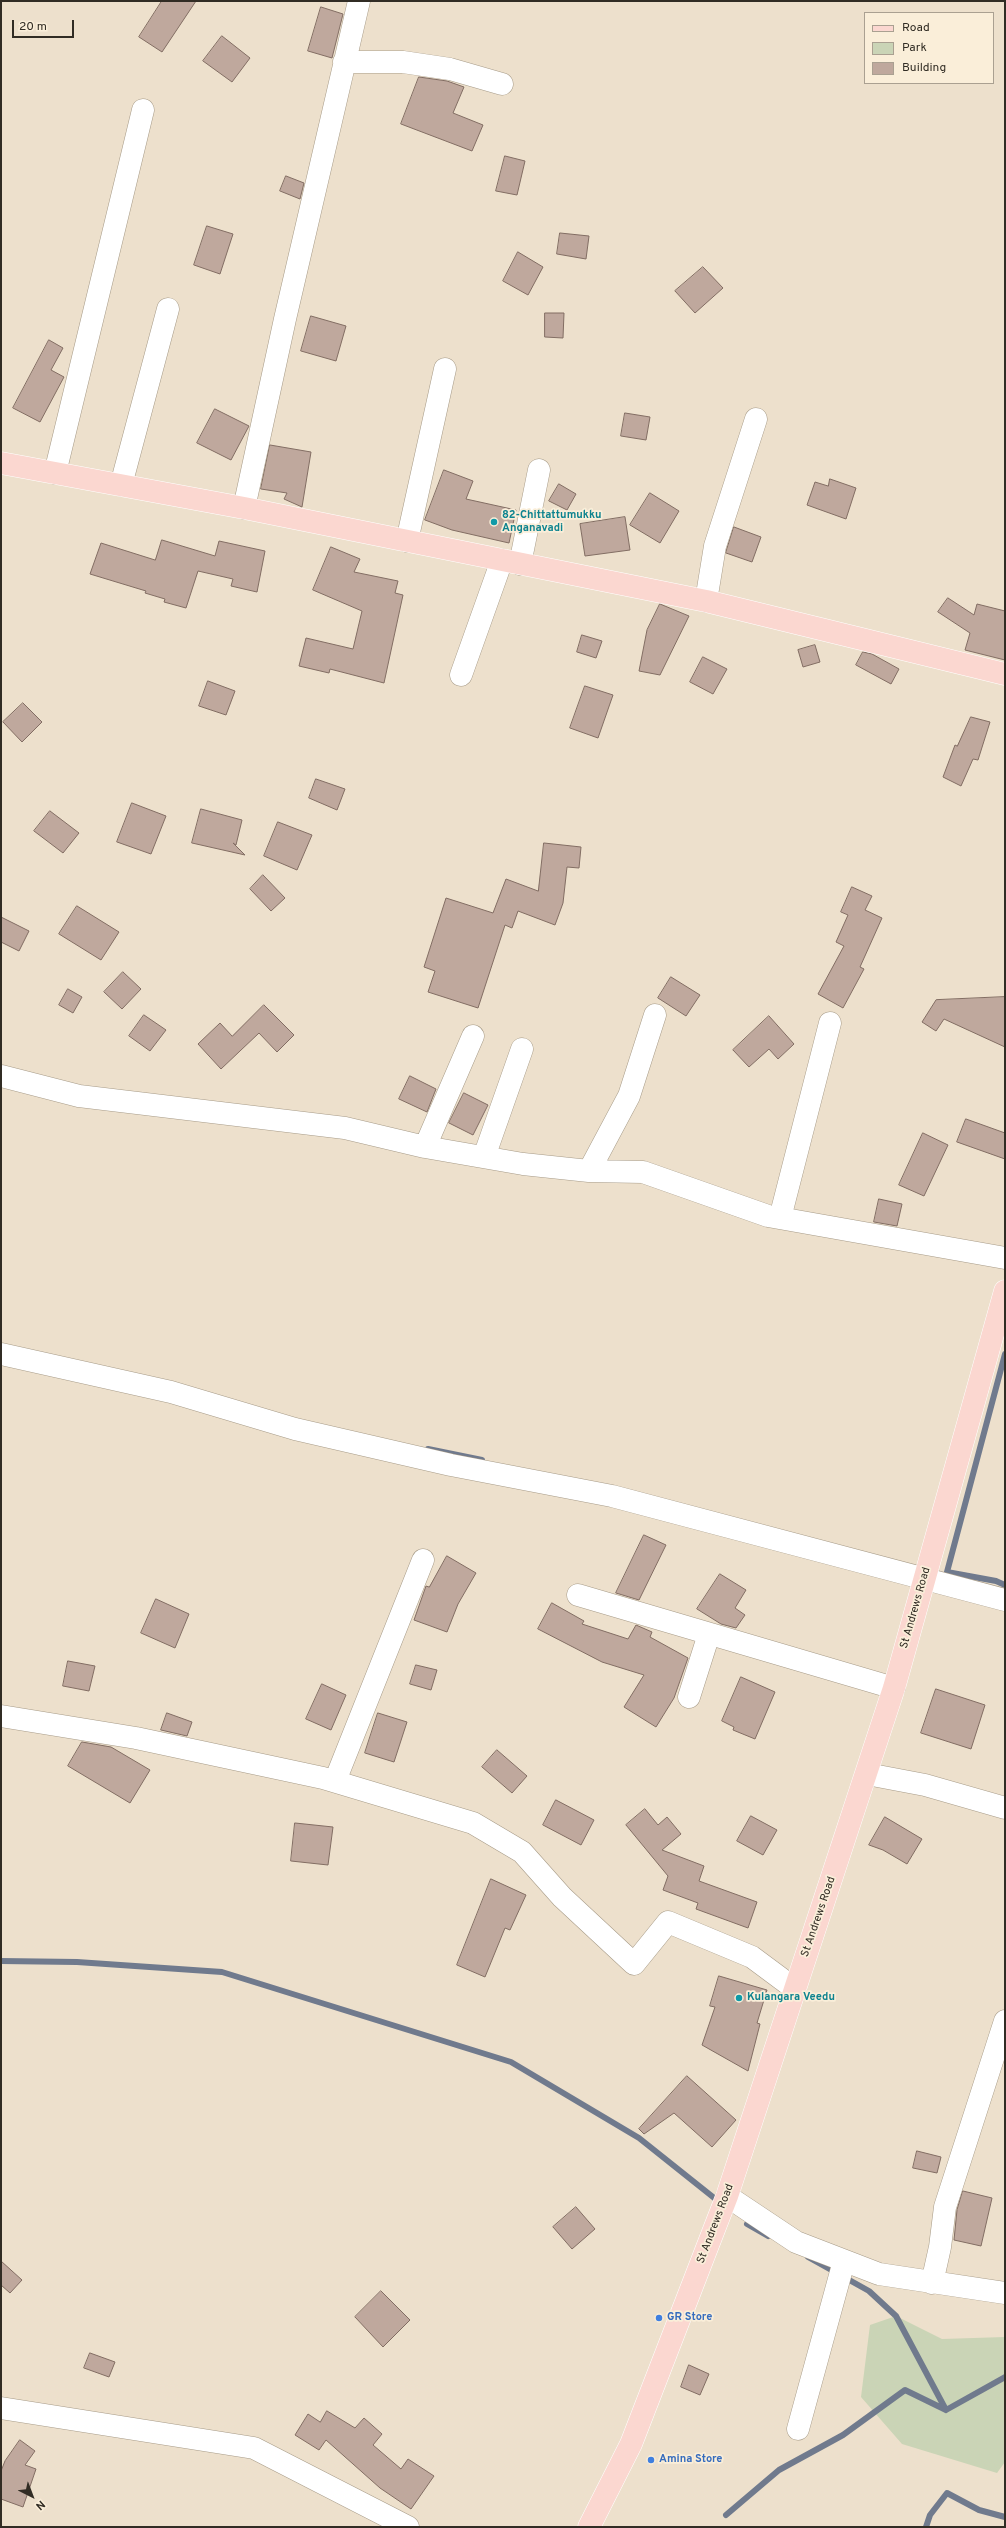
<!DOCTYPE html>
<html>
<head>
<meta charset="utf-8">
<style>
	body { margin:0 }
	#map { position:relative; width:1006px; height:2528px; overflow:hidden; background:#ede0cc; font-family:Overpass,sans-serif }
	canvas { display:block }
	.frame { position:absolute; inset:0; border:2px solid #312c24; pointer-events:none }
	.legend { position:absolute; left:864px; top:12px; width:130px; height:72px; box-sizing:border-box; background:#faeed9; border:1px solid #aaa091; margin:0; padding:5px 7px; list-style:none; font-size:12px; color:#312c24 }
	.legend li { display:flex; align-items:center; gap:8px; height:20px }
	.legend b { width:20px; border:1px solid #aaa091 }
	.north { position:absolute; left:12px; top:2476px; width:40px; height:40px; -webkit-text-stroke:3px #faeed9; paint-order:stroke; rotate:138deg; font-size:11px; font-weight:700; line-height:16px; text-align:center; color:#312c24 }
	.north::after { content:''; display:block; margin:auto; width:14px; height:18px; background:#312c24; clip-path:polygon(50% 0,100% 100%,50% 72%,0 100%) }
	.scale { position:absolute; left:12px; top:20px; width:62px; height:18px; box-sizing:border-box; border:2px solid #312c24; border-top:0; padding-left:5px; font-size:12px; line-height:14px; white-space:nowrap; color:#312c24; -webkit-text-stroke:3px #faeed9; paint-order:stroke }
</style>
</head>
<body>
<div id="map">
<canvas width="1006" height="2528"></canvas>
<div class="frame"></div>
<ul class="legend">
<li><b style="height:5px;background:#fbd7d0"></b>Road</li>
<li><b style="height:11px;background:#cad4b6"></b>Park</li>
<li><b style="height:11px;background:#bfa89d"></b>Building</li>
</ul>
<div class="north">N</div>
<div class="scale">20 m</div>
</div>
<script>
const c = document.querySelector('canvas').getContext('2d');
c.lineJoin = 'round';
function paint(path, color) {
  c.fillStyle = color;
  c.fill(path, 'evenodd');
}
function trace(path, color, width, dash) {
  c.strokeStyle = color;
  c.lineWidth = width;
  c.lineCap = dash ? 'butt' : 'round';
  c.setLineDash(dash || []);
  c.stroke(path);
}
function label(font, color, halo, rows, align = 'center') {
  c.font = font + ' Overpass,sans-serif';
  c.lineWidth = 3.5;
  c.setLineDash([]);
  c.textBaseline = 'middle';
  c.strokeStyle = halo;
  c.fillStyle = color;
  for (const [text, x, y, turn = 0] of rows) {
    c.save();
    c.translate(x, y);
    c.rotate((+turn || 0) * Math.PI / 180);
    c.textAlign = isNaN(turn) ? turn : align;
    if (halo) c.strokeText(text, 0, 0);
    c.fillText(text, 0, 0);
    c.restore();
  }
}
paint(new Path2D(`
	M 896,2316 L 942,2339 L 1005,2337 L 1005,2462 L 997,2473 L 902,2444 L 861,2397 L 870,2325 Z`), '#cad4b6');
trace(new Path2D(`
	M 1005,1354 L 947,1572 L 996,1581 L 1005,1585
	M 428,1449 L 482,1460
	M 1,1961 L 77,1962 L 222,1972 L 511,2062 L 639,2138 L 718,2201
	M 747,2224 L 768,2236
	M 808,2257 L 869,2291 L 896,2316 L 946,2410 L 1005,2377
	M 726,2515 L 779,2470 L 843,2435 L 905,2390 L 946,2410
	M 926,2527 L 930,2515 L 947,2493 L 979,2510 L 1005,2517`), '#707a8d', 6);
const building = new Path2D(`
	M 162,1 L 196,1 L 162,52 L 139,37 Z
	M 321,7 L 343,14 L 332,58 L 308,51 Z
	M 222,36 L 250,58 L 232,82 L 203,61 Z
	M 419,77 L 447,81 L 464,87 L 453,113 L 483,125 L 472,151 L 401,124 Z
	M 505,156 L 525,161 L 517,195 L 496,191 Z
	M 286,176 L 304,183 L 300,199 L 280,191 Z
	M 207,226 L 233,234 L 220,274 L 194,265 Z
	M 560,233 L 589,236 L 586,259 L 557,254 Z
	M 518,252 L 543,267 L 528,295 L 503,281 Z
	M 703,267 L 723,288 L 695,313 L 675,291 Z
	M 545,313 L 564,313 L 563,338 L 545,337 Z
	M 311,316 L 346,326 L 336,361 L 301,351 Z
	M 49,340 L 63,348 L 51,370 L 64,377 L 40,422 L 13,408 Z
	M 215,409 L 249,426 L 231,460 L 197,443 Z
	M 625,413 L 650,417 L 646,440 L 621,436 Z
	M 270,445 L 311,452 L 302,507 L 284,499 L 287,493 L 261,489 Z
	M 444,470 L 473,481 L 466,499 L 516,510 L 509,543 L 452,530 L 425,520 Z
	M 830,479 L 856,488 L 846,519 L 807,505 L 815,482 L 828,486 Z
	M 559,484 L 576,494 L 567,510 L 549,501 Z
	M 650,493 L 679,511 L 660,543 L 630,525 Z
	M 625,517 L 630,550 L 585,556 L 580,524 Z
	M 734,527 L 761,537 L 752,562 L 726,553 Z
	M 162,540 L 215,556 L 219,541 L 265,551 L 257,592 L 231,586 L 233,579 L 198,571 L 186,608 L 164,602 L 165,599 L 145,593 L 146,591 L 90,574 L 101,543 L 155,560 Z
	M 331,547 L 360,559 L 354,572 L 398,581 L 395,593 L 403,595 L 384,683 L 330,669 L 329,673 L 299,666 L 306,638 L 353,649 L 362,611 L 313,590 Z
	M 948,598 L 974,615 L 977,604 L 1005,611 L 1005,660 L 965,650 L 970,633 L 938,612 Z
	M 660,604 L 689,616 L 660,675 L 639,671 L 647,630 Z
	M 582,635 L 602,641 L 596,658 L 577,652 Z
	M 815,645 L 820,662 L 803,667 L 798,650 Z
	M 863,652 L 872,654 L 899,669 L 891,684 L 856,665 Z
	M 703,657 L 727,669 L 713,694 L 690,682 Z
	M 208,681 L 235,691 L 226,715 L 199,706 Z
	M 585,686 L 613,695 L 598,738 L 570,728 Z
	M 23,703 L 42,722 L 22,742 L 3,722 Z
	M 971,717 L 990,722 L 978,760 L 973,759 L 961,786 L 943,777 L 955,745 L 957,746 Z
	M 316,779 L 345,789 L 337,810 L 309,798 Z
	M 132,803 L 166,816 L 151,854 L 117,842 Z
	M 201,809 L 242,820 L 236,845 L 233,843 L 245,855 L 192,843 Z
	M 50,811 L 79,833 L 63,853 L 34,831 Z
	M 278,822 L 312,835 L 297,870 L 264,856 Z
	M 544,843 L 581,847 L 579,868 L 567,867 L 563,903 L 555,925 L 518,911 L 512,928 L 505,925 L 478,1008 L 428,992 L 435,971 L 424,967 L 446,898 L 493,913 L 506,879 L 538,891 Z
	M 263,875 L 285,898 L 271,911 L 250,889 Z
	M 852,887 L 872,896 L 865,910 L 882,918 L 860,967 L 864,969 L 843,1008 L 818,994 L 844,946 L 836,942 L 848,915 L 841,912 Z
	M 77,906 L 119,932 L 101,960 L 59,934 Z
	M 1,917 L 29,931 L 19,951 L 1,942 Z
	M 123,972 L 141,989 L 122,1009 L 104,992 Z
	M 671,977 L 700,995 L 686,1016 L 658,998 Z
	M 68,989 L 82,997 L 73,1013 L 59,1005 Z
	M 1005,997 L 1005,1047 L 944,1019 L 936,1031 L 922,1022 L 936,1000 Z
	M 264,1005 L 294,1035 L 277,1052 L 259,1033 L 221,1069 L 198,1044 L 220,1023 L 232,1036 Z
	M 144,1015 L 166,1030 L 150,1051 L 129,1036 Z
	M 769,1016 L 794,1044 L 778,1059 L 769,1049 L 749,1067 L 733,1050 Z
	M 410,1076 L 436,1089 L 427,1112 L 399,1099 Z
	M 464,1093 L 488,1105 L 473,1135 L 449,1123 Z
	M 966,1119 L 1005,1133 L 1005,1159 L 957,1142 Z
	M 923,1133 L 948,1145 L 924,1196 L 899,1185 Z
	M 879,1199 L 902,1204 L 897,1226 L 874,1222 Z
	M 644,1535 L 666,1545 L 639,1600 L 616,1593 Z
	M 447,1556 L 476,1573 L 458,1604 L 447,1632 L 414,1620 L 426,1586 L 429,1587 Z
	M 720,1574 L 746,1590 L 735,1608 L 745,1615 L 736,1628 L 721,1624 L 697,1609 Z
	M 156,1599 L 189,1614 L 175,1648 L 141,1633 Z
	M 552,1603 L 584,1621 L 582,1624 L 628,1639 L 636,1625 L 652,1632 L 650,1637 L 688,1658 L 674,1698 L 656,1727 L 624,1707 L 644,1675 L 602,1662 L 538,1629 Z
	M 68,1661 L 95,1666 L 89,1691 L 63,1686 Z
	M 416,1665 L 437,1670 L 431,1690 L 410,1684 Z
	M 741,1677 L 775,1692 L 755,1739 L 733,1730 L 734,1727 L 722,1721 Z
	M 322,1684 L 346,1695 L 331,1730 L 306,1719 Z
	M 936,1689 L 985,1705 L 971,1749 L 921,1733 Z
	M 167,1713 L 192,1722 L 187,1736 L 161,1730 Z
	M 378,1713 L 407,1722 L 394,1762 L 365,1753 Z
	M 82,1742 L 111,1747 L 150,1770 L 130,1803 L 68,1766 Z
	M 497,1750 L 527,1776 L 512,1793 L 482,1767 Z
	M 556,1800 L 594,1820 L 581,1845 L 543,1825 Z
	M 645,1809 L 658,1825 L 667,1817 L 681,1834 L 662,1850 L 704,1866 L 699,1881 L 757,1902 L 748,1928 L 696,1909 L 698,1903 L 663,1890 L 668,1876 L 626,1825 Z
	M 751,1816 L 777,1830 L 763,1855 L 737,1841 Z
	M 885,1817 L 922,1839 L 907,1864 L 883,1850 L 869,1845 Z
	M 295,1823 L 333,1827 L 328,1865 L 291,1861 Z
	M 491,1879 L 526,1895 L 510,1930 L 505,1928 L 485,1977 L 457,1965 Z
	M 719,1976 L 767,1990 L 757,2023 L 760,2024 L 748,2071 L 702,2045 L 715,2007 L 710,2006 Z
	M 687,2076 L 736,2120 L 712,2147 L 674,2113 L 644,2134 L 639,2129 Z
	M 917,2151 L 941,2157 L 937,2173 L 913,2168 Z
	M 963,2191 L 992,2198 L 981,2246 L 954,2240 L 957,2210 Z
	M 576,2207 L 595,2229 L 572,2249 L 553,2227 Z
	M 1,2261 L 22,2280 L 10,2293 L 1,2285 Z
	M 381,2291 L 410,2320 L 383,2347 L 355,2317 Z
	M 90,2353 L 115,2362 L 109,2377 L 84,2368 Z
	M 689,2365 L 709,2374 L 700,2395 L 681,2387 Z
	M 327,2411 L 355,2428 L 364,2418 L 382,2434 L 373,2445 L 401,2469 L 408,2459 L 434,2476 L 411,2509 L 380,2488 L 326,2440 L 319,2450 L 295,2435 L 308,2414 L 320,2422 Z
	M 20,2440 L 35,2451 L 25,2465 L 36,2469 L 23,2507 L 1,2499 L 1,2471 L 5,2461 Z`);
paint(building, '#bfa89d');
trace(building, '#826d63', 1);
const minor = new Path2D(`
	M 344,62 L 403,62 L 450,69 L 502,84
	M 55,473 L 143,110
	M 121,485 L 168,309
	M 244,508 L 285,319 L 359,1
	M 407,541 L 445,369
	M 520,564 L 539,470
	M 706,601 L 715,546 L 756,419
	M 461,675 L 502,560
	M 1,1076 L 79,1096 L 345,1128 L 425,1147 L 523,1164 L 589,1171 L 643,1172 L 768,1216 L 1005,1258
	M 425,1147 L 473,1036
	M 484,1157 L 522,1049
	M 589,1171 L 629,1096 L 655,1015
	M 780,1218 L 830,1023
	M 1,1354 L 171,1392 L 295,1429 L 451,1465 L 612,1496 L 1005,1600
	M 578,1595 L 894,1688
	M 689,1697 L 709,1634
	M 1,1716 L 136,1738 L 323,1778 L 473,1823 L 522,1852 L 562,1897 L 634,1964 L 668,1922 L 752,1957 L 795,1989
	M 867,1774 L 925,1785 L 1005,1808
	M 335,1781 L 423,1560
	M 727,2196 L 796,2242 L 879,2274 L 1005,2293
	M 932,2283 L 940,2247 L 945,2207 L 1005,2021
	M 1,2408 L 254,2448 L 408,2527
	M 798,2429 L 844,2261`);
const major = new Path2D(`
	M 1,463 L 244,508 L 706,601 L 1005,674
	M 589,2527 L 631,2444 L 727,2196 L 894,1688 L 1005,1291`);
trace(minor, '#a79b88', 23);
trace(major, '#fff', 23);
trace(minor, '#fff', 22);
trace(major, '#fbd7d0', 22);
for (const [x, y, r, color] of [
	[494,522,4,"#0f9aa8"],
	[739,1998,4,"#0f9aa8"],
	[659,2318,4,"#3f7fe0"],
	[651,2460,4,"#3f7fe0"]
]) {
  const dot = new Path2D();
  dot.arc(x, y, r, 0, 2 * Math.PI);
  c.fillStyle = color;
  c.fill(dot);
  trace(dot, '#faeed9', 1.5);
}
label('bold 11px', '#0d838f', '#faeed9', [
	["82-Chittattumukku",502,516],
	["Anganavadi",502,529],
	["Kulangara Veedu",747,1998]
], 'left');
label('11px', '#312c24', '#faeed9', [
	["St Andrews Road",916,1608,-74],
	["St Andrews Road",819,1917,-71],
	["St Andrews Road",716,2224,-69]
]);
label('bold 11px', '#366cbe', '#faeed9', [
	["GR Store",667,2318],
	["Amina Store",659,2460]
], 'left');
</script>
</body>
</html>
